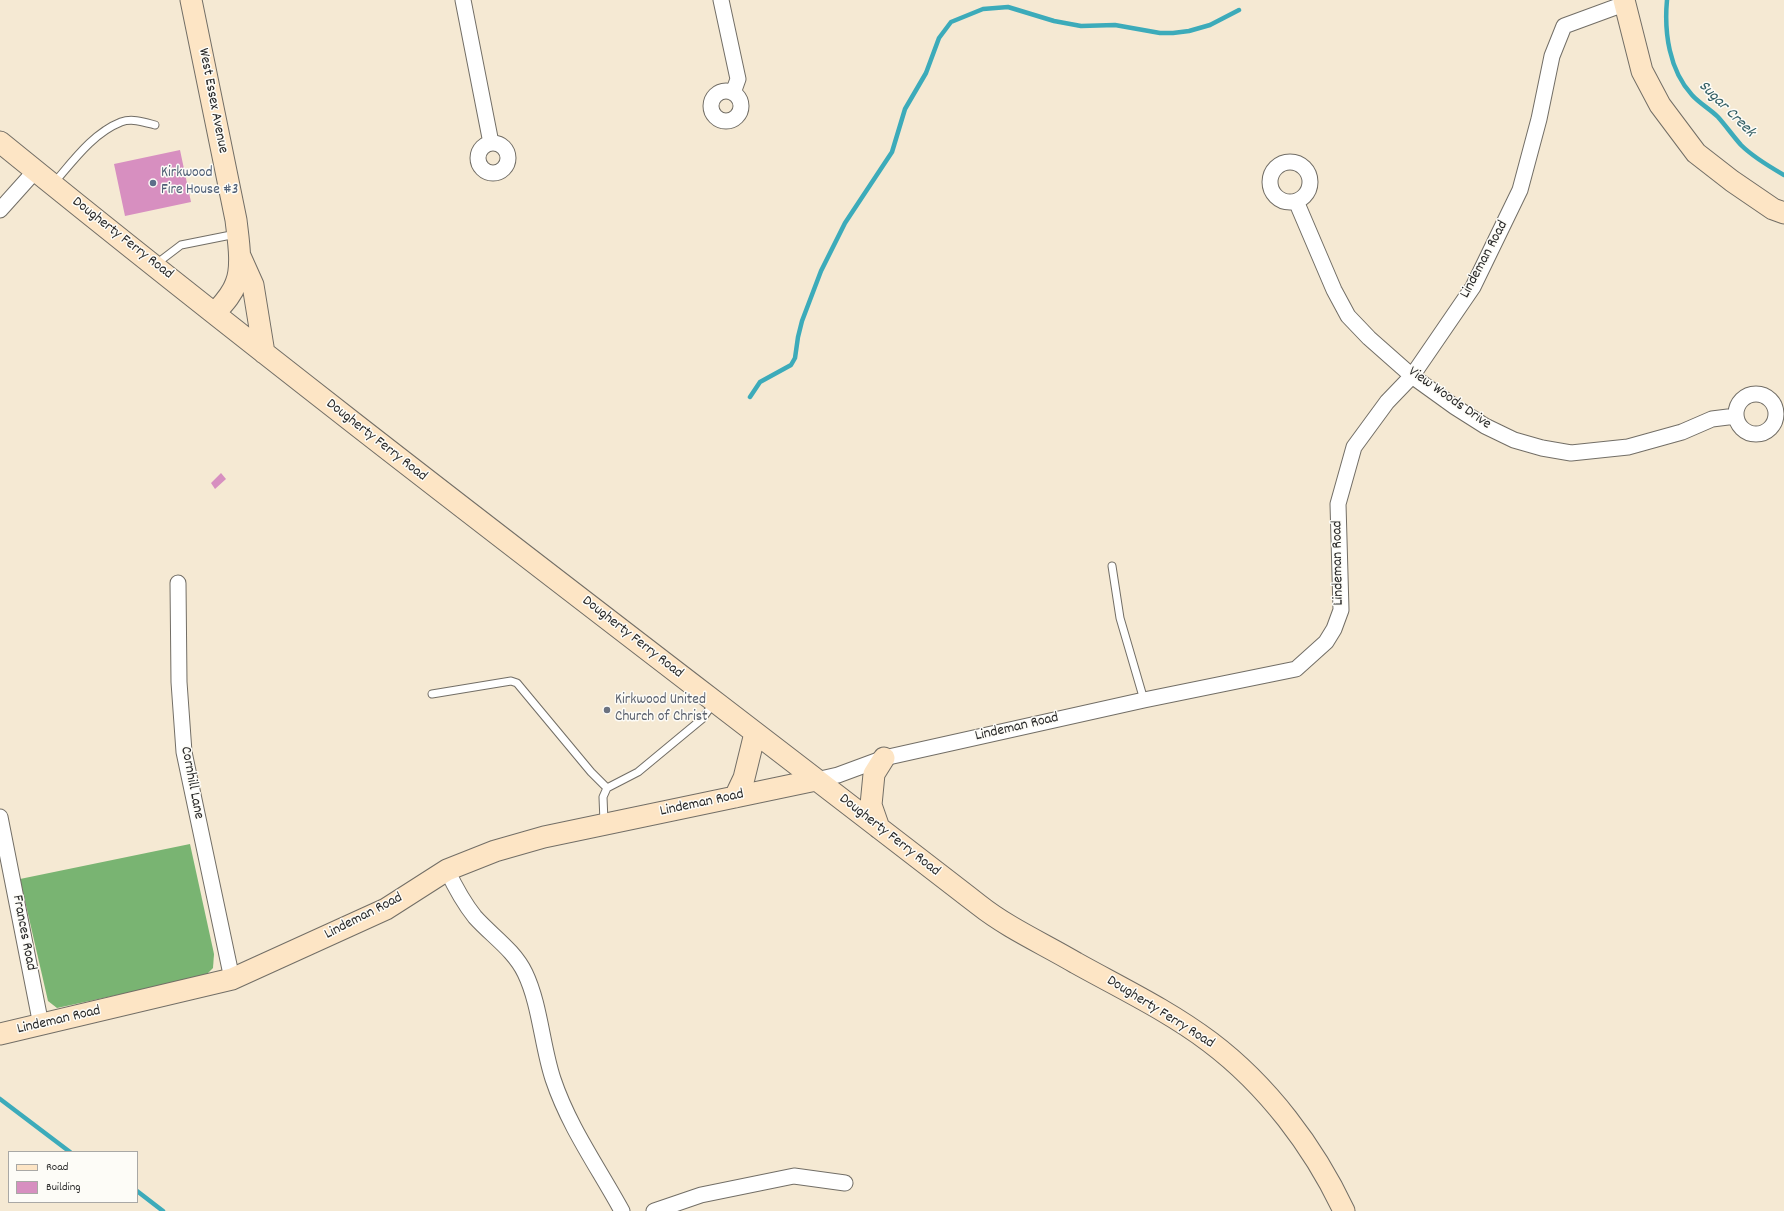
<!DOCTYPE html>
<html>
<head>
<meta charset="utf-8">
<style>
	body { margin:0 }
	#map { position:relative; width:1784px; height:1211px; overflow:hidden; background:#f5e9d3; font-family:Dekko,sans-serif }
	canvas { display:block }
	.legend { position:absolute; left:8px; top:1151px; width:130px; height:52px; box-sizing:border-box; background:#fdfcf7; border:1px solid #a9a8a5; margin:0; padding:5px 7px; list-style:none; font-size:12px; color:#2b2b2b }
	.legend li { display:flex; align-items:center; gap:8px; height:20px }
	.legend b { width:20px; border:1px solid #a9a8a5 }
</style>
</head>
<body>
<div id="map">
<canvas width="1784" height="1211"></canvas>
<ul class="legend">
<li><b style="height:5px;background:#fde5c5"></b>Road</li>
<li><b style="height:11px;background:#d78fc0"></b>Building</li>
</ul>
</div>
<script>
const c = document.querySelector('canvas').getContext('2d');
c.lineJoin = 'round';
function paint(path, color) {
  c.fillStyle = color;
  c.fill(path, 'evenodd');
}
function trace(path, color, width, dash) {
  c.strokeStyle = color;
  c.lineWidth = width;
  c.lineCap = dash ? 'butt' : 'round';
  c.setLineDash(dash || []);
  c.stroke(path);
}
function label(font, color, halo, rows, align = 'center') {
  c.font = font + ' Dekko,sans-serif';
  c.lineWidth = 3;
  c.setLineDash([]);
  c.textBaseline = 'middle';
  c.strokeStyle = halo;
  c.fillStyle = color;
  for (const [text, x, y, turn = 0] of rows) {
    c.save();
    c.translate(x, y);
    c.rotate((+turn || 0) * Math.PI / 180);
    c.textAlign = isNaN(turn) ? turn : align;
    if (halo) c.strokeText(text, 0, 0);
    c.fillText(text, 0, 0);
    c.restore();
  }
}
paint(new Path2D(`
	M 190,844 L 214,954 L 213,968 L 205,976 L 57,1008 L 48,1001 L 20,879 Z`), '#79b472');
trace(new Path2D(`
	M 1667,0 C 1664,32 1669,70 1692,95 C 1699,103 1710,109 1718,117 C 1726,126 1733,136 1741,145 C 1752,156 1770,167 1784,175
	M 750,397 L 760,382 L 791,365 L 795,358 L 798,337 L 802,321 L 821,271 L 845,223 L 892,152 L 905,109 L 926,73 L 939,38 L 951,22 L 983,9 L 1008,7 L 1054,21 L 1081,26 L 1115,25 L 1160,33 L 1173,33 L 1189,31 L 1210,25 L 1239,10
	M 0,1099 L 70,1152
	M 137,1191 L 163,1211`), '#3cabba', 4.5);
paint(new Path2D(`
	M 180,150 L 191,202 L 125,216 L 114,164 Z
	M 221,473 L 226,479 L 215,489 L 211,483 Z`), '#d78fc0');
const lane = new Path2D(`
	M 54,183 C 73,161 93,133 121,122 C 132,118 144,122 155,125
	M 156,264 L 181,245 L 236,234
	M 1112,566 L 1120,618 L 1144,700
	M 432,694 L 511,681 L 517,683 L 591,772 L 607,788
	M 604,822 L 603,797 L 607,788 L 638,772 L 702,719 L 713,704`);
const street = new Path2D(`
	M 463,0 L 491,143
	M 721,0 L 738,79 L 733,93
	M711 106a15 15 0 1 1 30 0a15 15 0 1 1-30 0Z
	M478 158a15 15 0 1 1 30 0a15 15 0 1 1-30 0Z
	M1270 182a20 20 0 1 1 40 0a20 20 0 1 1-40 0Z
	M 1296,201 L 1334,290 L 1348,316 L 1369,338 L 1412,376 L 1455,407 L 1485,426 L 1514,440 L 1542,448 L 1571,453 L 1628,447 L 1682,432 L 1712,419 L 1736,416
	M 0,210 L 35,171
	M1736 414a20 20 0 1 1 40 0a20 20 0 1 1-40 0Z
	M 178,583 L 179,682 L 184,752 L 232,979
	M 816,780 L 838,775 L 884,758 L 1144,700 L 1296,669 L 1326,642 L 1334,629 L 1341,610 L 1338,504 L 1354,447 L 1387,402 L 1412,376 L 1473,287 L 1520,190 L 1539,119 L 1552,56 L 1564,26 L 1624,4
	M 0,817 L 41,1025
	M 447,870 C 455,887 463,902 475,917 C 492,936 514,950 525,973 C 540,1004 542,1046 553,1079 C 569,1127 598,1167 622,1211
	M 654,1211 L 701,1195 L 794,1176 L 845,1183`);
const secondary = new Path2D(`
	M 191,0 L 236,220 C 238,238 243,266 236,283 C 232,295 223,304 215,313
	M 1624,0 L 1642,71 L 1660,105 L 1696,153 L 1732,181 L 1773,209 L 1784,213
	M 0,142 C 321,403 652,652 979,905 C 1008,928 1044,944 1076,963 C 1121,988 1169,1011 1210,1042 C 1267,1085 1314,1147 1344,1211
	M 240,256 L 253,285 L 264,353
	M 735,797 L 744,778 L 755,733
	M 879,828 L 871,805 L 874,774 L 884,758
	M 0,1034 L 232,979 L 386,909 L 447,870 L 495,851 L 544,837 L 816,780`);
trace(lane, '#726e66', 9);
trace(street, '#726e66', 17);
trace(secondary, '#726e66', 23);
trace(lane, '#fff', 7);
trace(street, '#fff', 15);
trace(secondary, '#fde5c5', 21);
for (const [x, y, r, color] of [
	[153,183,4,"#5c6f8a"],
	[607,710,4,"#6b7280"]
]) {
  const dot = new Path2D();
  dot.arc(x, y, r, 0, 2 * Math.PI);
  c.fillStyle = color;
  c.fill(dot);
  trace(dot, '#fdfcf7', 1.5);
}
label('15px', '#2b2b2b', '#fdfcf7', [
	["West Essex Avenue",212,101,79],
	["Dougherty Ferry Road",122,239,38],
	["Lindeman Road",1485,260,-62],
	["View Woods Drive",1449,399,35],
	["Dougherty Ferry Road",376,441,38],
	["Lindeman Road",1339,563,-91],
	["Dougherty Ferry Road",632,638,38],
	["Lindeman Road",1017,728,-13],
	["Cornhill Lane",191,783,79],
	["Lindeman Road",702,804,-12],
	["Dougherty Ferry Road",889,836,38],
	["Lindeman Road",364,917,-27],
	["Frances Road",23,933,79],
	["Dougherty Ferry Road",1160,1013,32],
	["Lindeman Road",59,1021,-13]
]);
label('15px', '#4e5e75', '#fdfcf7', [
	["Kirkwood",161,174],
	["Fire House #3",161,191]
], 'left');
label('15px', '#5b616d', '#fdfcf7', [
	["Kirkwood United",615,701],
	["Church of Christ",615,718]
], 'left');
label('italic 16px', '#325e64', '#fdfcf7', [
	["Sugar Creek",1726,110,45]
]);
</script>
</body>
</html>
